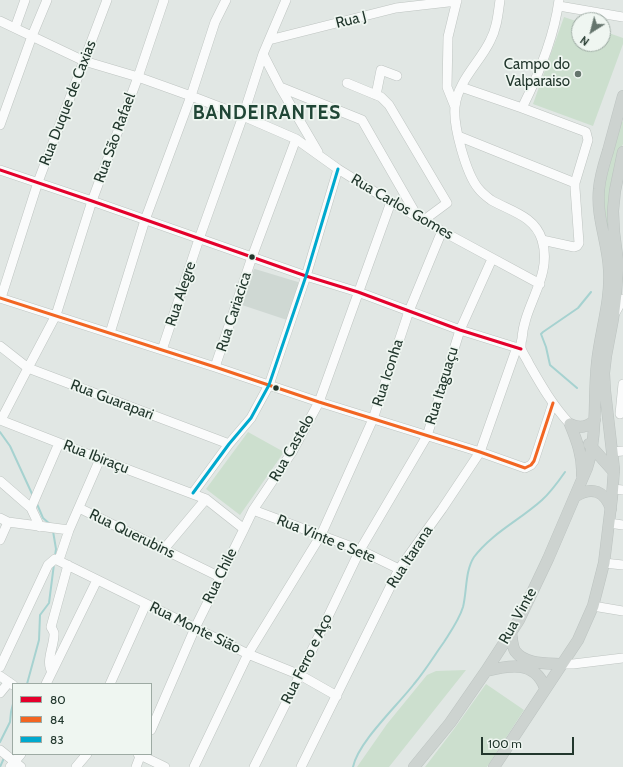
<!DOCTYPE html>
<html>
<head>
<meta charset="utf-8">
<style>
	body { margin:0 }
	#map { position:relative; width:623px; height:767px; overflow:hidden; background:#e1e7e4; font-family:Cabin,sans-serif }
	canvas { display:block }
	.legend { position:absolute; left:12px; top:683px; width:140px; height:72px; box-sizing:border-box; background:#eff6f1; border:1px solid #9daaa3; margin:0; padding:5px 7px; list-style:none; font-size:12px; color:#22372d }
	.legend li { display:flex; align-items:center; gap:8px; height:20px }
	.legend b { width:20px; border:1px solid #9daaa3 }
	.north { position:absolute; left:571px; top:12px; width:40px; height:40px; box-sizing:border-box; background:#eff6f1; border:1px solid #9daaa3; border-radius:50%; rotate:216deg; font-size:11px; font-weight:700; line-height:16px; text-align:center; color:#22372d }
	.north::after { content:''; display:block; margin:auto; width:14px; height:18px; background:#65756d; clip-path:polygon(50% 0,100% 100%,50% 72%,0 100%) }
	.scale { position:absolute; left:481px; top:737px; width:93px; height:18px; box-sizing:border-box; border:2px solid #22372d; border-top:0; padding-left:5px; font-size:12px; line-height:14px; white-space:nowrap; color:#22372d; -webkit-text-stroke:3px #eff6f1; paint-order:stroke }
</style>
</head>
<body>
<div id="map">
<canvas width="623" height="767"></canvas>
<ul class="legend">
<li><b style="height:5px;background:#e4002b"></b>80</li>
<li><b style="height:5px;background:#f26522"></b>84</li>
<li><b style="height:5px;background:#00a9ce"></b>83</li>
</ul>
<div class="north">N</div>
<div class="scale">100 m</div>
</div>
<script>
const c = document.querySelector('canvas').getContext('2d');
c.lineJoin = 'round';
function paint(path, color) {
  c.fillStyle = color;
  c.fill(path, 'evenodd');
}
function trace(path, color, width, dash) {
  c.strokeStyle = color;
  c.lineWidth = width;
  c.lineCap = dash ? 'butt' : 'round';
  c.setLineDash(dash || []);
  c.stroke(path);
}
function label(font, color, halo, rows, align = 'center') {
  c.font = font + ' Cabin,sans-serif';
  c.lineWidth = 3.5;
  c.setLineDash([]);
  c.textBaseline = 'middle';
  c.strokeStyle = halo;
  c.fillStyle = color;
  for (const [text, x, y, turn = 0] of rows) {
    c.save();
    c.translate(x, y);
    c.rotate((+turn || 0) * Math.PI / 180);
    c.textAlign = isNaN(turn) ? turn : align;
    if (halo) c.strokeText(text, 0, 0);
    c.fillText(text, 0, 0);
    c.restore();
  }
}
paint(new Path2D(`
	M 254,269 L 255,269 L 298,282 L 298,286 L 287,320 L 242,305 Z`), '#cfd8d3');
paint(new Path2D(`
	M 564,17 L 579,22 L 579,44 L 603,44 L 603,31 L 623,38 L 623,44 L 593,126 L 533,104 Z
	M 621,120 L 623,122 L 623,144 L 621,149 L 607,323 L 601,196 Z
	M 248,432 L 284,452 L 240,515 L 206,489 Z
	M 466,670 L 389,767 L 357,767 L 387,724 L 427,675 L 436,671 Z
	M 486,684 L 524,710 L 487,767 L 425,767 L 454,729 Z`), '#ccdfce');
trace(new Path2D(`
	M 577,388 L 550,365 L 546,347 L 541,334 L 543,332 L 578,308 L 591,292
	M 0,432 L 10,446 L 33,496
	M 37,504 L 43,518 L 51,525
	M 53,531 L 56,549 L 55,556
	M 27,684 L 39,640 L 40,615 L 49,603 L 54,564
	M 0,742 L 10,722 L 11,712 L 13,704
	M 0,767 L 4,758
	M 353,767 C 358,742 398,705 414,684 C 425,671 434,656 444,642 C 451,631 459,620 463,607 C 467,591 465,571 474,557 C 492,533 520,520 542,500 C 551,492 558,482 565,472`), '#a6d2d0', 2);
const minor = new Path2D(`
	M 500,0 C 498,14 497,28 490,41 C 480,62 457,82 455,107 C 453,126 466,173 478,188 C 481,192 487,197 491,200 C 510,211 535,216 542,240 C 553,276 524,304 522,339 C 521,341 521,345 521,348 C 522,353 527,359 529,364 C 541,385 553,406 570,424
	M 559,6 L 623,17
	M 0,21 L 84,61 L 138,77 L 191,96 L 243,116 L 296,139 L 338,169 L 391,202 L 442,231 L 540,284
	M 15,28 L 25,0
	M 269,40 L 396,8 L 457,1
	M 263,54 L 280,87 L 318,152
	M 347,83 L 381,97 L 389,105 L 447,203 L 424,220
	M 280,87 L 362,120 L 417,216
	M 461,87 L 522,108 L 586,132 L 588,140 L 575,183 L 575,188 L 579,243 L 577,246 L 574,247 L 542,240
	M 376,95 L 381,70 L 397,76
	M 455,107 L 447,87 L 448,37 L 457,0
	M 522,108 C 539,74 554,38 559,0
	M 0,125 L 32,36 L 47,0
	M 458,136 L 575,183
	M 0,170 L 92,201 L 306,276 L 358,292 L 460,330 L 521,349
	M 0,298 L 215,367 L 319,402 L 480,452 L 525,468 L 531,465 L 534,461 L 553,403
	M 1,298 L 38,182 L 107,0
	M 615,313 L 623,299
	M 110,333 L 145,220 L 191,96 L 215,22 L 226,0
	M 0,346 L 28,368 L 229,444
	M 162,350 L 199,239 L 243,116 L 263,54 L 286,0
	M 215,367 L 252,257 L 296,139
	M 620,414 L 623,384
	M 0,420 L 100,459 L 206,499 L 244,529
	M 1,420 L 28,368 L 56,315 L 92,201 L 138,77 L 164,0
	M 612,452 L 623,451
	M 0,481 L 31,508
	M 613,489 L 623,490
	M 193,493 L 229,444 L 251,418 L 269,385 L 306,276 L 338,169
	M 79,508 L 220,577
	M 253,510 L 360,550 L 399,569
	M 0,518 L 8,522 L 69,530
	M 609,523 L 623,525
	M 40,527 L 31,508 L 59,443
	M 0,540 L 8,522
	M 164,549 L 206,499
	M 59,560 L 69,530 L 100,459
	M 604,563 L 623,565
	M 593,606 L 623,611
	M 562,664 L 573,664 L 623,658
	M 0,667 L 48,565 L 55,559 L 248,654 L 300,675 L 337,696
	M 52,672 C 45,661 55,644 54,633 C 53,630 52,629 51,627 L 68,565
	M 0,676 L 13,685
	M 46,684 L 97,580
	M 110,684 L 146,604
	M 0,693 L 9,682
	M 151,730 L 195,628 L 244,529 L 253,510 L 292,452 L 319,402 L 391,202
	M 0,750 L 21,767
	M 138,754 L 165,767
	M 10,767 L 21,754
	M 76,767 L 87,754
	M 136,767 L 141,754
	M 194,767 L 248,654 L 321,535 L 373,419 L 409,311 L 442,231
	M 254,767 L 300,675 L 360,550 L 427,436 L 460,330 L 492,259
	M 301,767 L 399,569 L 442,509 L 480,452 L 517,347`);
const major = new Path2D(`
	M 570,424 C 577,441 583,457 582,475
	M 570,424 C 579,429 588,427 595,420
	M 589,444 L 614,472
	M 576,496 C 592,486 605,491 611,509
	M 511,632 C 512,638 512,646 515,651 C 525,665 548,663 562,664
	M 486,671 C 509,665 535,660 545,688
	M 414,767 L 450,723 L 486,671 L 519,620 L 548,559 L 587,468 C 598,433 593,399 597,363 C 600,332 611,302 609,270 C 608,243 596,217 599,189 C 600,176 604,164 608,151 C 613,133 618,114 623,96
	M 494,767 L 578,640 L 593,606 L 604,563 L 612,497 L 614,469 L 605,391 L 604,373 L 606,356 L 613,319 L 616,293 L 618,263 L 614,232 L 613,211 L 615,191 L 623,152`);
trace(minor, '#bec4c1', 10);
trace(major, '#bcc3c0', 12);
trace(minor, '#fafbfb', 9);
trace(major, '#cdd3d0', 11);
trace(new Path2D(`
	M 0,170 L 92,201 L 306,276 L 358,292 L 460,330 L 521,349`), '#e4002b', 3);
trace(new Path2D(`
	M 0,298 L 215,367 L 319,402 L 480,452 L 525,468 L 531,465 L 534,461 L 553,403`), '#f26522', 3);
trace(new Path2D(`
	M 193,493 L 229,444 L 251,418 L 269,385 L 306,276 L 338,169`), '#00a9ce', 3);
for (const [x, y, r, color] of [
	[578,74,4,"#65756d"],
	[252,257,3.5,"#22372d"],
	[276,388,3.5,"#22372d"]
]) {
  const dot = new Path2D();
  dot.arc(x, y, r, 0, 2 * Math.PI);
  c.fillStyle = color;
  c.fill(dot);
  trace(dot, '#eff6f1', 1.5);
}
label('15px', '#22372d', '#eff6f1', [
	["Rua J",351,20,-14],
	["Rua Duque de Caxias",68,103,-69],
	["Rua São Rafael",115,138,-70],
	["Rua Carlos Gomes",402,207,30],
	["Rua Alegre",181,294,-72],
	["Rua Cariacica",234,312,-72],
	["Rua Iconha",388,373,-72],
	["Rua Itaguaçu",442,386,-73],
	["Rua Guarapari",112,400,21],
	["Rua Castelo",292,448,-60],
	["Rua Ibiraçu",96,457,21],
	["Rua Querubins",132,534,26],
	["Rua Vinte e Sete",326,539,22],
	["Rua Itarana",410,557,-57],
	["Rua Chile",220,576,-64],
	["Rua Vinte",518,616,-61],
	["Rua Monte Sião",195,628,26],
	["Rua Ferro e Aço",307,659,-64]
]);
label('15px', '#22372d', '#eff6f1', [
	["Campo do",570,65],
	["Valparaiso",570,82]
], 'right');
c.letterSpacing = '1px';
label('bold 19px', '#204636', '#eff6f1', [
	["BANDEIRANTES",267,113]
]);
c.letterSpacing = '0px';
</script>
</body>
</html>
